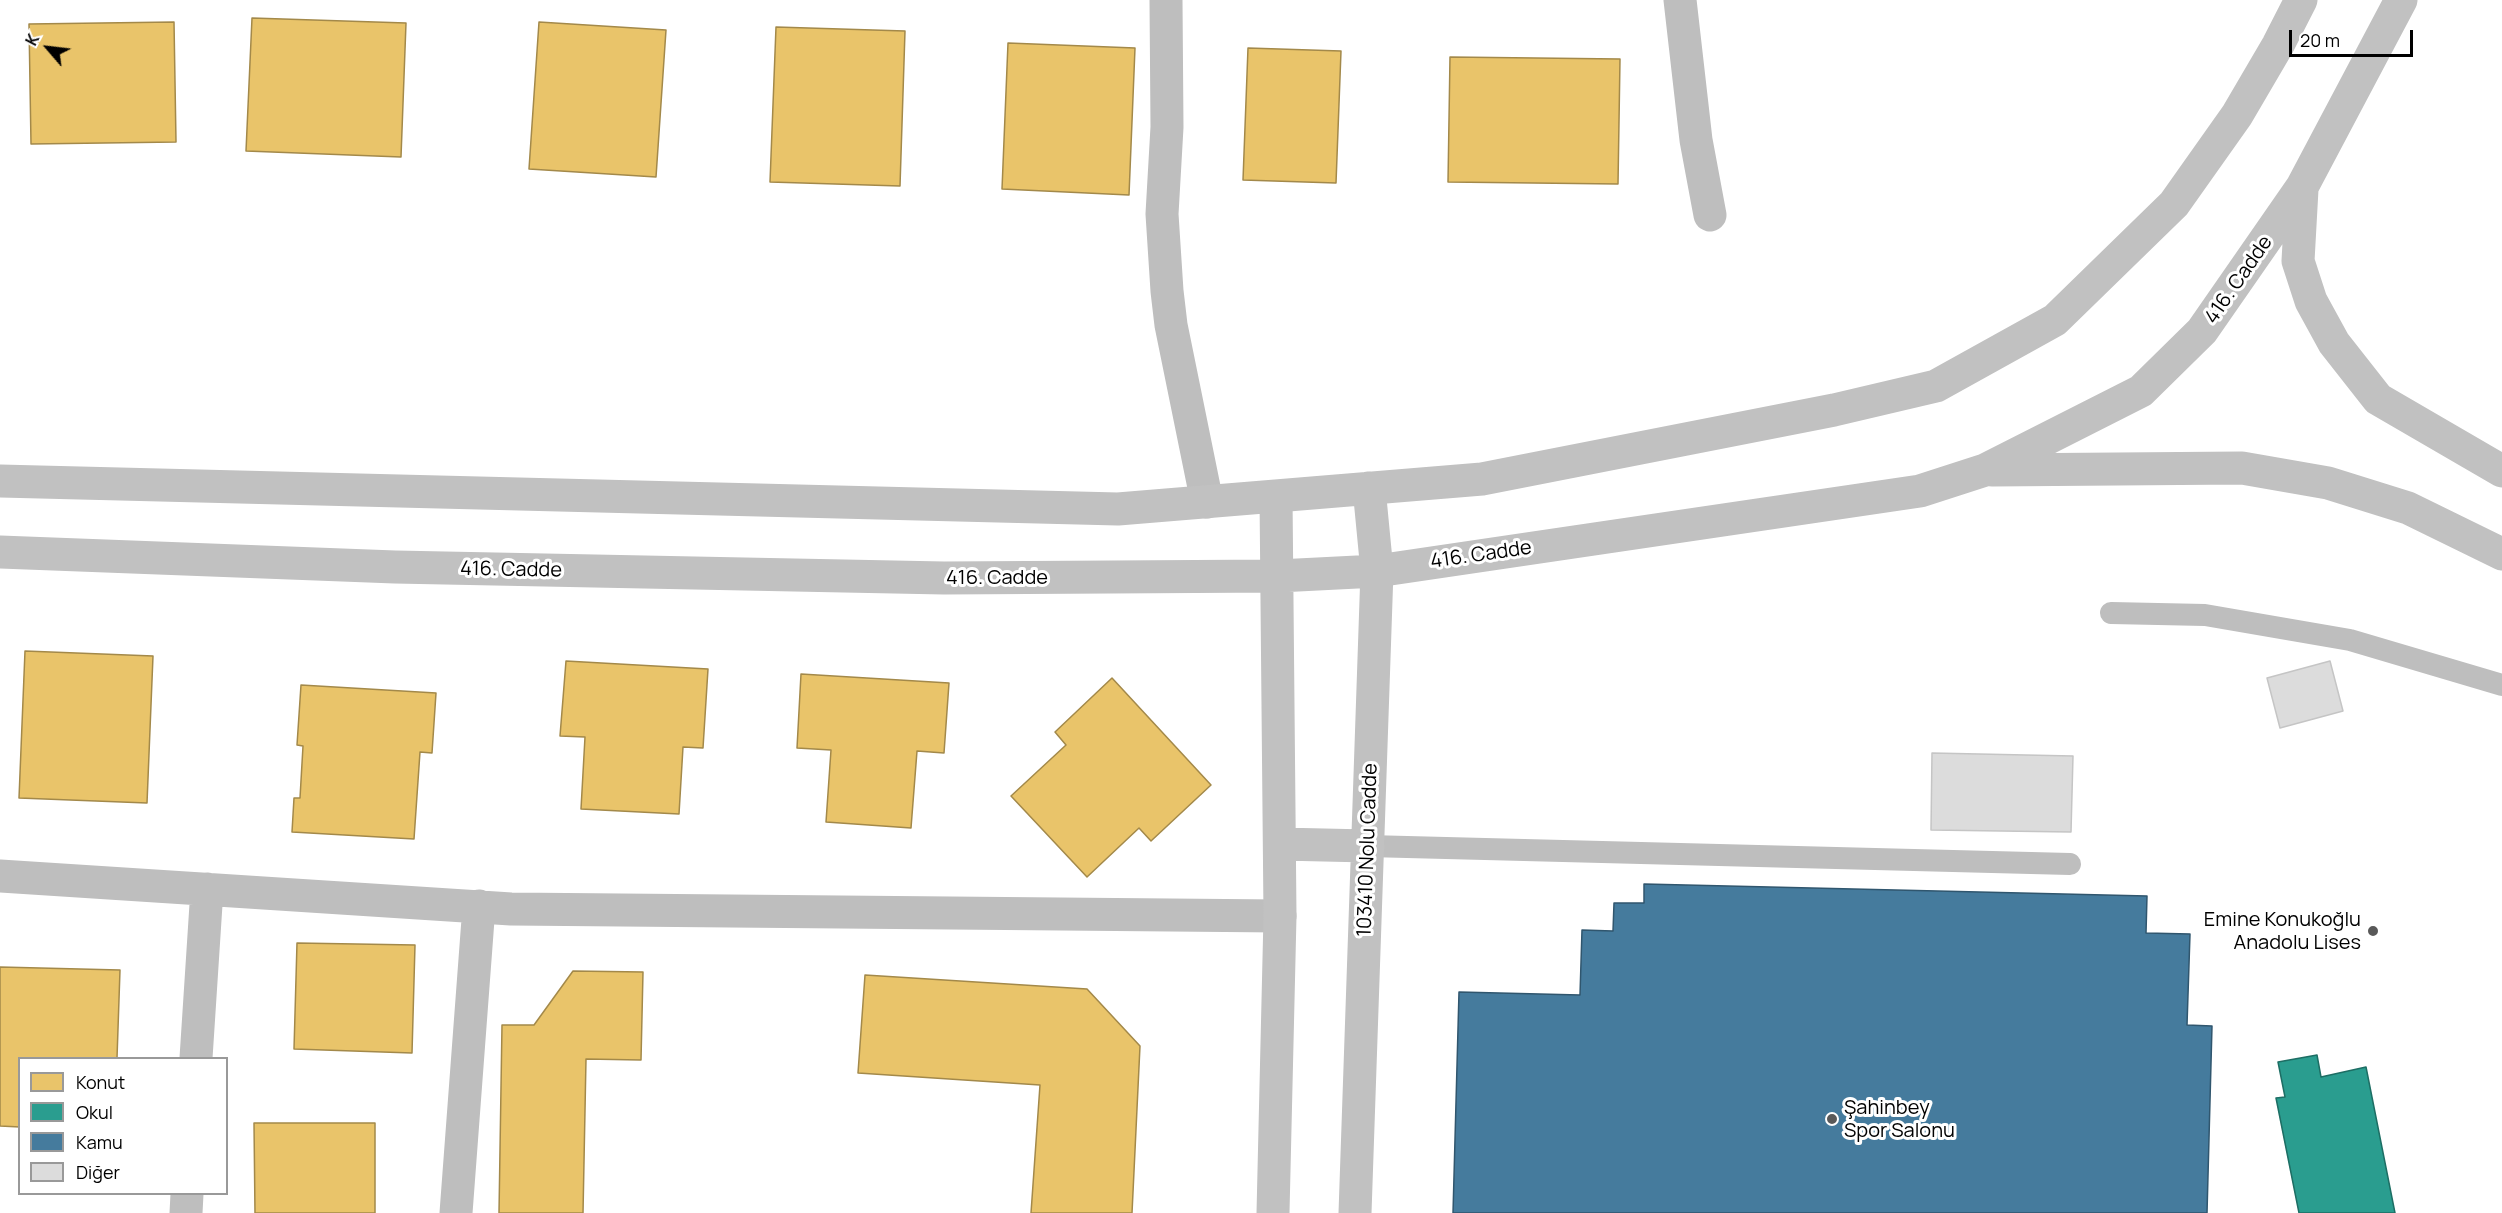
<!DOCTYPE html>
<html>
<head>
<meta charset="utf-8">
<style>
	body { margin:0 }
	#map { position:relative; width:2502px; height:1213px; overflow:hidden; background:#fff; font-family:Manrope,sans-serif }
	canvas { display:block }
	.legend { position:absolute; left:18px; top:1057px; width:210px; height:138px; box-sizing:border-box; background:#fff; border:2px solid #999; margin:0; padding:8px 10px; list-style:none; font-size:18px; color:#000 }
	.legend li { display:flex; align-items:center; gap:12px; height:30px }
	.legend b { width:30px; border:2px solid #999 }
	.north { position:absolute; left:18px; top:18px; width:60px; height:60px; -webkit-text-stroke:4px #fff; paint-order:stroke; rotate:298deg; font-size:16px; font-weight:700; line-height:24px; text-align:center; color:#000 }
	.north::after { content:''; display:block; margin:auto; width:21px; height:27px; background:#000; clip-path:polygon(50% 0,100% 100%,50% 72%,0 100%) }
	.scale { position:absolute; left:2289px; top:30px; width:124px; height:27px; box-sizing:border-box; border:3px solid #000; border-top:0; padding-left:8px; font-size:18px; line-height:21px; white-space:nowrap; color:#000; -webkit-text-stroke:4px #fff; paint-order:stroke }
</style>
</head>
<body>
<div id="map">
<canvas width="2502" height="1213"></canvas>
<ul class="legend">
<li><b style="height:16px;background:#e9c46a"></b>Konut</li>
<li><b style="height:16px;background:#2a9d8f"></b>Okul</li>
<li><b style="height:16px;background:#457b9d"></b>Kamu</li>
<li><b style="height:16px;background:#dcdcdc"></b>Diğer</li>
</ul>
<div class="north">K</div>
<div class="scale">20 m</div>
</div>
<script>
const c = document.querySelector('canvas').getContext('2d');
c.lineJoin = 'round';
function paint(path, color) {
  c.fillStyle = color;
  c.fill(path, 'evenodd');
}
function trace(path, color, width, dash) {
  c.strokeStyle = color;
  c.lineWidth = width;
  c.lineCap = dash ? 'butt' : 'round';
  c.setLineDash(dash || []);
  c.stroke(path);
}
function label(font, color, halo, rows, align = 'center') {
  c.font = font + ' Manrope,sans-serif';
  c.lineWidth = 6;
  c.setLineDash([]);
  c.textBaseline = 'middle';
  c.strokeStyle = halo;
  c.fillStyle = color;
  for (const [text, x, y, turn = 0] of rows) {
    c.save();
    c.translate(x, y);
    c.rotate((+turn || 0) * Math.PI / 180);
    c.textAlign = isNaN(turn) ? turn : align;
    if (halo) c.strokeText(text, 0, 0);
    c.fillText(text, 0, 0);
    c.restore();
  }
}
const homes = new Path2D(`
	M 252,18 L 406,23 L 401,157 L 246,151 Z
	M 174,22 L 176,142 L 31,144 L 29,24 Z
	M 539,22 L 666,30 L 656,177 L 529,169 Z
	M 776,27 L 905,31 L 900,186 L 770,182 Z
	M 1008,43 L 1135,48 L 1129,195 L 1002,189 Z
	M 1248,48 L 1341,51 L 1336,183 L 1243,180 Z
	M 1450,57 L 1620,59 L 1618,184 L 1448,182 Z
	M 25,651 L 153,656 L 147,803 L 19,798 Z
	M 566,661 L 708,669 L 703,748 L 683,747 L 679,814 L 581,809 L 585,737 L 560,736 Z
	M 801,674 L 949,683 L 944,753 L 917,751 L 911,828 L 826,822 L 831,750 L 797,748 Z
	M 1112,678 L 1211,785 L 1151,841 L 1139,828 L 1087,877 L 1011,796 L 1066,745 L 1055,732 Z
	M 301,685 L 436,693 L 432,753 L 420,752 L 414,839 L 292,832 L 294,798 L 300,798 L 303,746 L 297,745 Z
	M 297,943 L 415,945 L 412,1053 L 294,1049 Z
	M 0,967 L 120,970 L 117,1058 L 20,1058 L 20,1127 L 0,1126 Z
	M 573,971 L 643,972 L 641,1060 L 586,1059 L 583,1213 L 499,1213 L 502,1025 L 534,1025 Z
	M 865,975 L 1087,989 L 1140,1046 L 1132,1213 L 1031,1213 L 1040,1085 L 858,1073 Z
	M 254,1123 L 375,1123 L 375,1213 L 255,1213 Z`);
paint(homes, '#e9c46a');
trace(homes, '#a3894a', 1.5);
const schools = new Path2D(`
	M 2317,1055 L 2321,1077 L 2366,1067 L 2395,1213 L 2299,1213 L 2276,1098 L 2285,1097 L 2278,1062 Z`);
paint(schools, '#2a9d8f');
trace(schools, '#1d6e64', 1.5);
const public = new Path2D(`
	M 1644,884 L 2147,896 L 2146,933 L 2190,934 L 2187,1025 L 2212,1026 L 2207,1213 L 1453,1213 L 1459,992 L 1580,995 L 1582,930 L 1613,931 L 1614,903 L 1644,903 Z`);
paint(public, '#457b9d');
trace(public, '#30566e', 1.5);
const building = new Path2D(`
	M 2330,661 L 2343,711 L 2280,728 L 2267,678 Z
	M 1932,753 L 2073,756 L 2071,832 L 1931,830 Z`);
paint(building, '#dcdcdc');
trace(building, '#c5c5c5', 1.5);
trace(new Path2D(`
	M 2111,613 L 2205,615 L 2350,640 L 2502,685
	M 1368,846 L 2070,864`), '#bebebe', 22);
trace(new Path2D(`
	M 1166,0 L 1167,127 L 1162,214 L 1167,291 L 1171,325 L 1207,502
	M 1680,0 L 1696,140 L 1710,215
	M 0,876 L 511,909 L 1280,916
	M 196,1058 L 207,889
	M 186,1213 L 187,1194
	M 456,1213 L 479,906`), '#bebebe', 33);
trace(new Path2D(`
	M 2302,189 L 2298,261 L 2311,301 L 2334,343 L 2378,399 L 2502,471
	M 1992,470 L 2242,468 L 2328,483 L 2408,508 L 2502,554
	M 0,481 L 1118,509 L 1482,479 L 1834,410 L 1936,386 L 2055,320 L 2174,204 L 2237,115 L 2278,45 L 2301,0
	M 0,552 L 395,567 L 944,578 L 1278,576 L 1377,571 L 1920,491 L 1985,470 L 2141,391 L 2202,331 L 2302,187 L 2401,0
	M 1280,844 L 1368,846
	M 1273,1213 L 1280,916 L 1276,496
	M 1355,1213 L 1377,571 L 1369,488`), '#c1c1c1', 33);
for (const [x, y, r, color] of [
	[2373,931,6,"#595959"],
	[1832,1119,6,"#595959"]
]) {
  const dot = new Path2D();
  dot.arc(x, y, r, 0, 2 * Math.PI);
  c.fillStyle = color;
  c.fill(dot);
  trace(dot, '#fff', 2);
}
label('20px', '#000', '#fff', [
	["416. Cadde",2239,280,-55],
	["416. Cadde",1481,555,-8],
	["416. Cadde",511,570,1],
	["416. Cadde",997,578],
	["103410 Nolu Cadde",1368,850,-88]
]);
label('20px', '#000', '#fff', [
	["Emine Konukoğlu",2361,920],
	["Anadolu Lises",2361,943],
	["Şahinbey",1844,1108,"left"],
	["Spor Salonu",1844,1131,"left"]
], 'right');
</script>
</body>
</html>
